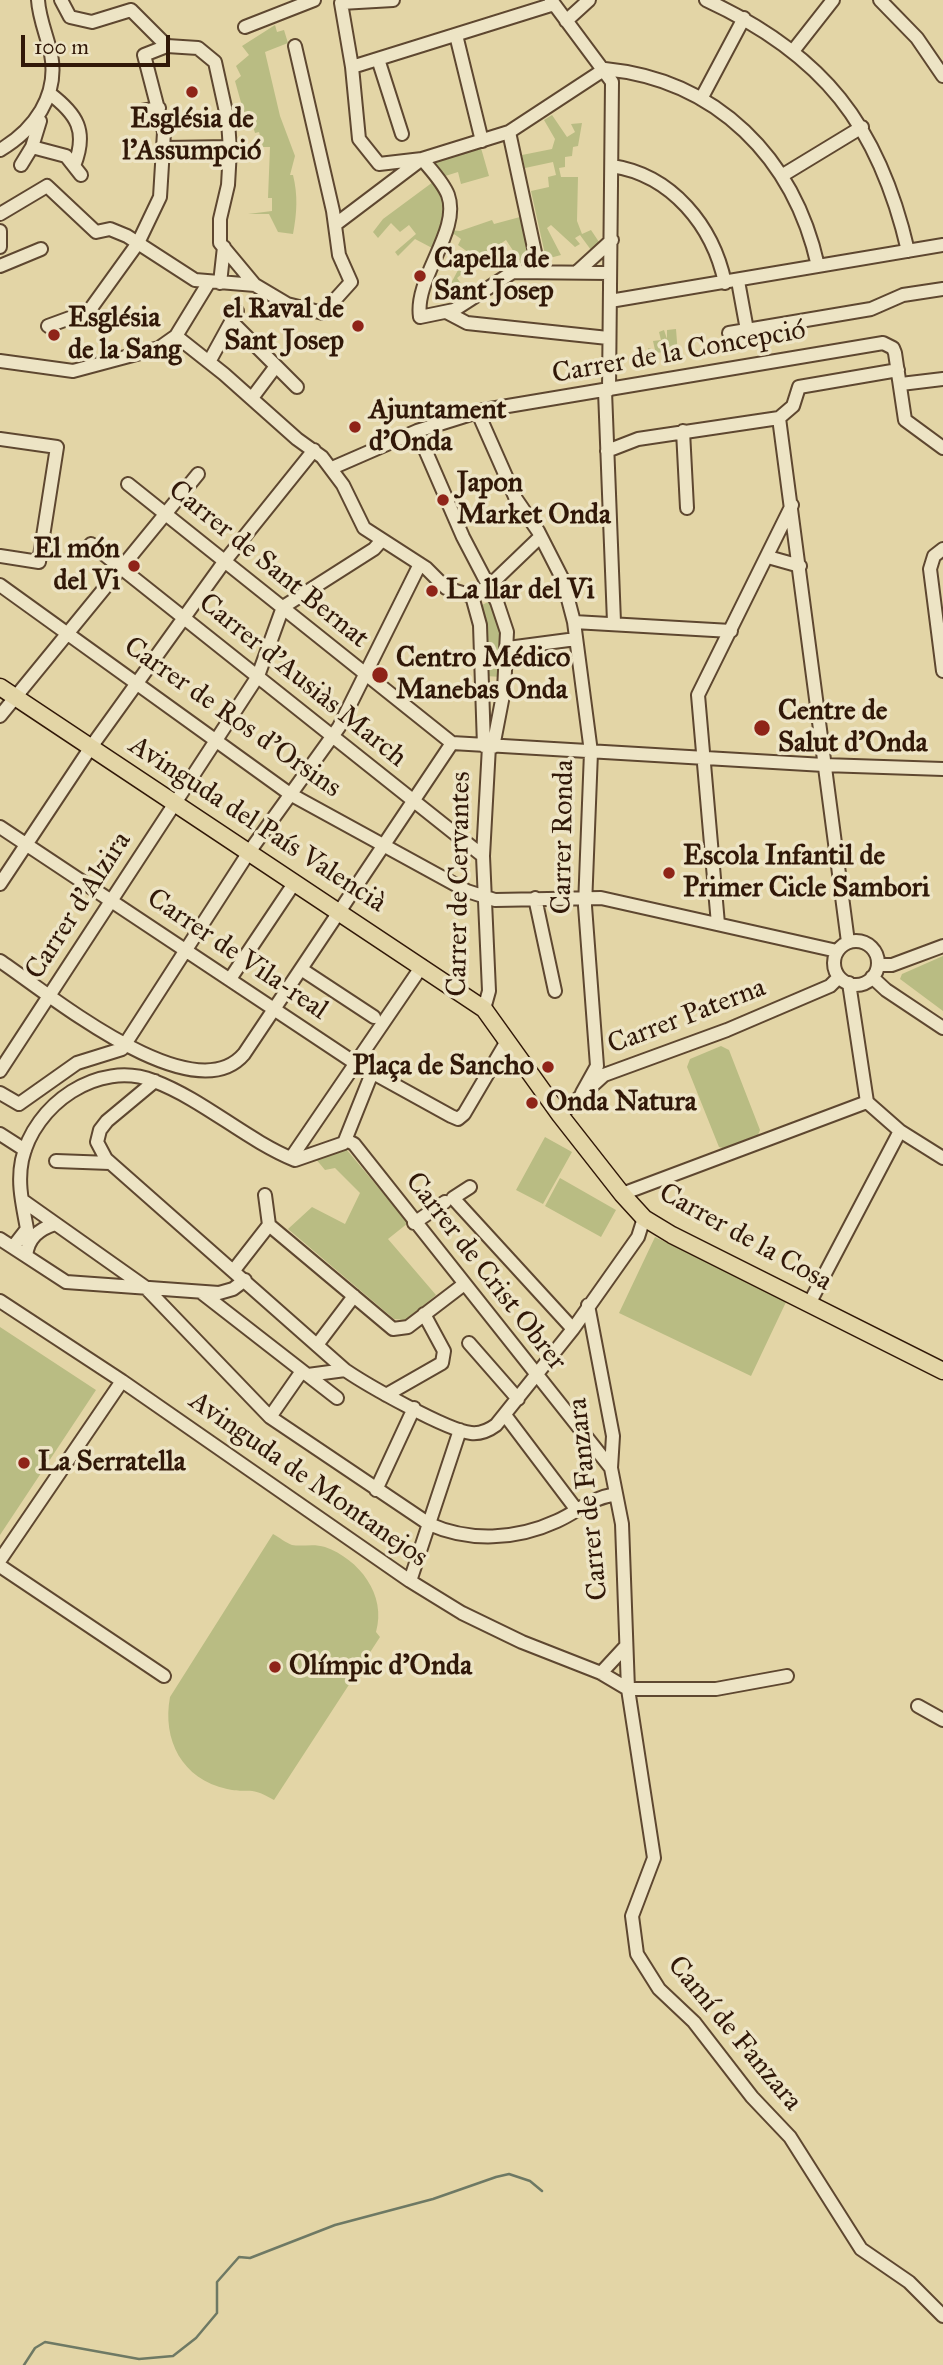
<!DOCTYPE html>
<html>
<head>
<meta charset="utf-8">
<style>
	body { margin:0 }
	#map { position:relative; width:943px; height:2365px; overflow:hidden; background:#e3d5a6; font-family:"IM FELL Great Primer",serif }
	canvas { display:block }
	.scale { position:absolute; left:21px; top:35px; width:149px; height:32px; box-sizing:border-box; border:4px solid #311808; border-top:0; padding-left:9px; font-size:21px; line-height:24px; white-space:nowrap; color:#311808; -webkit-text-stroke:5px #ede4c5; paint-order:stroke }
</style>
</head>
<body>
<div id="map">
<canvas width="943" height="2365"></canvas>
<div class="scale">100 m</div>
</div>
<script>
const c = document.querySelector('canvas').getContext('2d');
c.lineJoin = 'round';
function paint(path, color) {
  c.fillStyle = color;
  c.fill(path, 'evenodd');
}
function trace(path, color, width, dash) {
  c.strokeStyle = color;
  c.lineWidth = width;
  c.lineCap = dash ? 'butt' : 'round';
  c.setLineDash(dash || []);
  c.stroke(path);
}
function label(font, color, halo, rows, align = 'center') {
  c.font = font + ' "IM FELL Great Primer",serif';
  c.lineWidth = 7;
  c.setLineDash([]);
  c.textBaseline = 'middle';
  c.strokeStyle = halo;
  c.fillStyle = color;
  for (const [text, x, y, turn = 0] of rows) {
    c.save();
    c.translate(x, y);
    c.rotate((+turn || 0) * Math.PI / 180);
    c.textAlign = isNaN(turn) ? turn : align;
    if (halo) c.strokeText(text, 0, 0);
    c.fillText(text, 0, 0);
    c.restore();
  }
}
paint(new Path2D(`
	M 275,25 L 277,32 L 284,30 L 288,43 L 265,52 L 280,116 L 295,156 L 290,175 L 293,175 C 298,195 297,213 293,234 L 278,232 L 269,214 L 248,214 L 272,211 L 272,198 L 268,198 L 270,147 L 263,147 L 259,132 L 255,133 L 252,123 L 249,131 L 235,81 L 241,76 L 236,66 L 249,55 L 242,46 Z
	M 552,115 L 567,137 L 575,132 L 571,124 L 582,123 L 578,146 L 573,147 L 572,156 L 565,157 L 565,167 L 559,168 L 561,177 L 578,177 L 577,221 L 582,234 L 591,230 L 599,242 L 591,250 L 580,235 L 575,238 L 580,244 L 575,247 L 551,225 L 547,228 L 561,255 L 546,259 L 531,191 L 549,187 L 548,177 L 556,175 L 553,162 L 525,168 L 522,155 L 552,149 L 555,139 L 544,120 Z
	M 481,148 L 489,176 L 461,184 L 458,172 L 442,177 L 433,165 L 435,161 Z
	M 433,182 C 453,205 443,224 434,249 L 415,239 L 398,256 L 395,252 L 416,234 L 409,225 L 400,232 L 391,223 L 378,238 L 373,232 L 383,219 Z
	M 520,217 L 531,266 L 520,266 L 520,261 L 506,240 L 478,259 L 482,266 L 478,269 L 473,263 L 468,268 L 472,272 L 466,277 L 463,273 L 457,278 L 471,297 L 463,299 L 459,293 L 455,296 L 449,287 L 465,257 L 470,260 L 472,255 L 458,245 L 461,239 L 454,234 L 450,239 L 449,230 L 460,231 L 492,220 L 494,224 Z
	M 676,329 L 678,355 L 669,358 L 664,352 L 649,354 L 648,348 L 655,350 L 653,341 L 661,340 L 659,332 L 664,330 L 667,339 L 667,330 Z
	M 492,600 L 504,632 L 501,677 L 486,676 L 478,607 Z
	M 943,956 L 943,1011 L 900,979 L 902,974 Z
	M 721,1046 L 729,1050 L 760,1130 L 756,1140 L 730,1150 L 719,1147 L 687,1067 L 690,1059 Z
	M 545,1137 L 572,1152 L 543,1204 L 516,1190 Z
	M 346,1149 L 408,1223 L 388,1239 L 436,1295 L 406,1320 L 394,1319 L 288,1229 L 312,1207 L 345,1224 L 360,1193 L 335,1168 L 325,1170 L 315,1158 Z
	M 560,1178 L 616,1210 L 601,1237 L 545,1206 Z
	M 655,1237 L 787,1300 L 751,1376 L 619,1313 Z
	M 0,1327 L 96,1390 L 0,1535 Z
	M 273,1534 C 279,1537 286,1543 292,1545 C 303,1547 313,1543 325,1547 C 359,1559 387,1595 376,1632 L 380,1637 L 274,1800 C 248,1785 251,1794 227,1789 C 182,1779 162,1740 170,1697 Z`), '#b9bc83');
trace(new Path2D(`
	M 24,2365 L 35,2348 L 45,2342 L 139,2359 L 173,2356 L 196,2338 L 217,2313 L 217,2282 L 239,2257 L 250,2258 L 335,2225 L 433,2199 L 496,2177 L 509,2174 L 530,2181 L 542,2191`), '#6e7964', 2.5);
const minor = new Path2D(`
	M 61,0 L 70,17 L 92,22 L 131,10
	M 393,0 L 341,3 L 352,67 L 359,139 L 379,164 L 422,159
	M 551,0 L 612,82 L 609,390
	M 706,0 C 823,54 879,125 908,251
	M 880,0 L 917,38 L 943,76
	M 131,10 L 167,46 L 198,48 L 215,62 L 228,121 L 230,150 L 228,185 L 220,219 L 220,243 L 255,285 L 287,304 L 323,313 L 351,282 L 339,255 L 333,211 L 295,46
	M 566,21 L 589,0
	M 245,27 L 314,0
	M 456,35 L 482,141
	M 793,51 L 833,0
	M 378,59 L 402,134
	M 352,67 L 554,4
	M 49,93 C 77,114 88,131 74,166
	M 701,99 L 744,18
	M 142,111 L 159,108
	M 509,132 L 539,271
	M 32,147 L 66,156 L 81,175
	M 164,148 L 230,147
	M 0,150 C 34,130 59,96 51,54 C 47,36 39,18 38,0
	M 422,159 C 431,170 443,182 448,195 C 461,231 414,278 420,317 L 454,310 L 513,272 L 610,273
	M 21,165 L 32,147 L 40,121
	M 612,166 C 672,175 713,226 725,283
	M 783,175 L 862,127
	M 0,214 L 47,186 L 96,232 L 110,229 L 127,236 L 195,280 L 255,285
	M 336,224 L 422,159 L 509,132 L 605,69 C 717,80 794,158 818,266
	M 0,231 L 0,247
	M 0,266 L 41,249
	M 577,272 L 612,240
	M 738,281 L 747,330
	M 220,283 L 224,247
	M 610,301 L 943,245
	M 448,313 L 467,323 L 608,338
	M 232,322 L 297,387
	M 48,326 L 89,311 L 138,243 L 160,197 L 164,132 L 144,55 L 167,46
	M 729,333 L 871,309 L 903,295 L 943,289
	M 176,336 L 224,374 L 297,439 L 322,457 L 343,485 L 364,528 L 426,568 L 446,588 L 472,596 L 489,586 L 539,538
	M 0,361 L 73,371 L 159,348 L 176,336 L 209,282
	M 209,362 L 237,311
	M 901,384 L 943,379
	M 605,391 L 614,622
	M 252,398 L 276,366
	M 478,413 L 516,499 L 538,531 L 563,580 L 574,622 L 591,752 L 585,906 L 597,1066 L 582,1093
	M 779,418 L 848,942
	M 417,431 L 463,537 L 497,602 L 507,632 L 504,690 L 493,747
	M 683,431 L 687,508
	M 0,439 L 57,447 L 39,562 L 0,556
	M 607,451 L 638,439 L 779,418 L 793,406 L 799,387 L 898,370
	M 332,468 L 417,431 L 484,410 L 883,343 L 893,348 L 895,353 L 905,420 L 943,448
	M 128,484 L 452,743 L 824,765 L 943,769
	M 91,544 L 483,856
	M 943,549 L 934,556 L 930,569 L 943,671
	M 768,557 L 800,566
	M 0,585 L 290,794 L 467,891 L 495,900 L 601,898 L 837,951
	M 472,596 L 480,625 L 484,746
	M 574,622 L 731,631
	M 508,648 L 576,639
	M 0,716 L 198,474
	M 0,827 L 355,1063 L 451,1116 L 458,1119 L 464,1114 L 507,1041
	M 0,884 L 91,747 L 224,562 L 314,450
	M 535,898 L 555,991
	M 718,924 L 698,695 L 792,505
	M834 963a22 22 0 1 1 44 0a22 22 0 1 1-44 0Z
	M 0,961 C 48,993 193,1114 244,1054 L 452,743
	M 878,965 L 892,965 L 943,946
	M 301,969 L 374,1017
	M 872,977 L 886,990 L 943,1028
	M 230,979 L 295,882
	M 849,983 L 867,1102 L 900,1131 L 943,1158
	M 484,1009 L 489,991 L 483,856 L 489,746
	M 0,1071 L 258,676 L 283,607 L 374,549 L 382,540
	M 155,1081 L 107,1121 L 100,1130 L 97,1142 L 106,1159 L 345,1370 C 367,1385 446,1430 471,1433 C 481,1434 488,1431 496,1425 L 573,1329 L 638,1237 L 644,1218
	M 0,1093 L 19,1104 L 77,1063 L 122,1049 L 249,852 L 339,727 L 420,564
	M 560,1115 L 604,1075 L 727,1030 L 830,986 L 839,977
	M 0,1134 L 25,1150
	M 346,1140 L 354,1144 L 611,1468
	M 291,1158 L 422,966
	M 56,1161 L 110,1163
	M 470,1187 L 453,1198 L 573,1329
	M 622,1194 L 867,1102
	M 265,1195 L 269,1225 L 393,1329 L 408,1327 L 463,1285
	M 22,1200 L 145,1287 L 270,1417 L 429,1524 C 469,1542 516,1540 557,1521 C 581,1510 588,1499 616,1494
	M 414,1223 L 445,1202
	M 0,1239 L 66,1282 L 219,1293 L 233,1289 L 245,1280
	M 13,1247 L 27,1229 C 23,1206 17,1184 22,1160 C 34,1105 98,1059 154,1081 C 204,1100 246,1140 295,1160 L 344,1143 L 372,1073
	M 26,1256 C 28,1238 39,1229 55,1224
	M 234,1270 L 269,1225
	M 202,1293 L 337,1398
	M 0,1301 L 122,1381 L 410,1581 L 462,1613 L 522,1642 L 601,1673 L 628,1689 L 716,1689 L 787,1676
	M 809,1304 L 900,1131
	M 588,1305 L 613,1436 L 611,1468 L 622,1524 L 628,1689 L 654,1858 L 632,1916 L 637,1954 L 659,1989 L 694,2022 L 752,2097 L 790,2137 L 861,2249 L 909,2282 L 943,2316
	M 469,1343 L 518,1399
	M 317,1345 L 354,1296
	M 308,1375 L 345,1370
	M 386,1395 L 442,1363 L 444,1351 L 424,1314
	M 505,1415 L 576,1509
	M 270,1417 L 302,1371
	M 376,1490 L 414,1408
	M 0,1560 L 122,1381
	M 0,1566 L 164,1676
	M 410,1581 L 460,1430
	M 601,1673 L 626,1646
	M 918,1706 L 943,1720`);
const major = new Path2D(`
	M 0,687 L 484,1009 L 560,1115 L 622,1194 L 644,1218 L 672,1235 L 943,1371`);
trace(minor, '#5e4730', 16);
trace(major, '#311808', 19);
trace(minor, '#ede4c5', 12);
trace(major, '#e3d5a6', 16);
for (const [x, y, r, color] of [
	[192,92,7,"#8f2418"],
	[420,276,7,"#8f2418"],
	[358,326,7,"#8f2418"],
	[54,335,7,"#8f2418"],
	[355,427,7,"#8f2418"],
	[443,500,7,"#8f2418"],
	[134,566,7,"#8f2418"],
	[432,591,7,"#8f2418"],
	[380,675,9,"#8f2418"],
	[762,728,9,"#8f2418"],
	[669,873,7,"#8f2418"],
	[548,1067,7,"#8f2418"],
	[532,1103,7,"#8f2418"],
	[24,1463,7,"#8f2418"],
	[275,1667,7,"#8f2418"]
]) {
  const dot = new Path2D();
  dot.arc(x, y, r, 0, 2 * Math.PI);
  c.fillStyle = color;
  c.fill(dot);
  trace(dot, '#ede4c5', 2.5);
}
label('bold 28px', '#311808', '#ede4c5', [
	["Església de",192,120,"center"],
	["l'Assumpció",192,152,"center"],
	["Capella de",434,260],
	["Sant Josep",434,292],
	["el Raval de",344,310,"right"],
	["Sant Josep",344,342,"right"],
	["Església",68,319],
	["de la Sang",68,351],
	["Ajuntament",369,411],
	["d'Onda",369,443],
	["Japon",457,484],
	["Market Onda",457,516],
	["El món",120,550,"right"],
	["del Vi",120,582,"right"],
	["La llar del Vi",446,591],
	["Centro Médico",396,659],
	["Manebas Onda",396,691],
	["Centre de",778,712],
	["Salut d'Onda",778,744],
	["Escola Infantil de",683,857],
	["Primer Cicle Sambori",683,889],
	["Plaça de Sancho",534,1067,"right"],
	["Onda Natura",546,1103],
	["La Serratella",38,1463],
	["Olímpic d'Onda",289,1667]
], 'left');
label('28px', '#311808', '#ede4c5', [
	["Carrer de la Concepció",679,353,-10],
	["Carrer de Sant Bernat",268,565,39],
	["Carrer d'Ausiàs March",302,681,39],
	["Carrer de Ros d'Orsins",232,718,35],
	["Avinguda del País Valencià",257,825,33],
	["Carrer Ronda",564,837,-89],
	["Carrer de Cervantes",460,884,-89],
	["Carrer d'Alzira",79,906,-57],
	["Carrer de Vila-real",237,955,34],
	["Carrer Paterna",687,1017,-21],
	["Carrer de la Cosa",745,1238,29],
	["Carrer de Crist Obrer",485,1272,52],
	["Avinguda de Montanejos",308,1480,35],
	["Carrer de Fanzara",589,1499,-96],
	["Camí de Fanzara",734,2034,50]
]);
</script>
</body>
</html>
